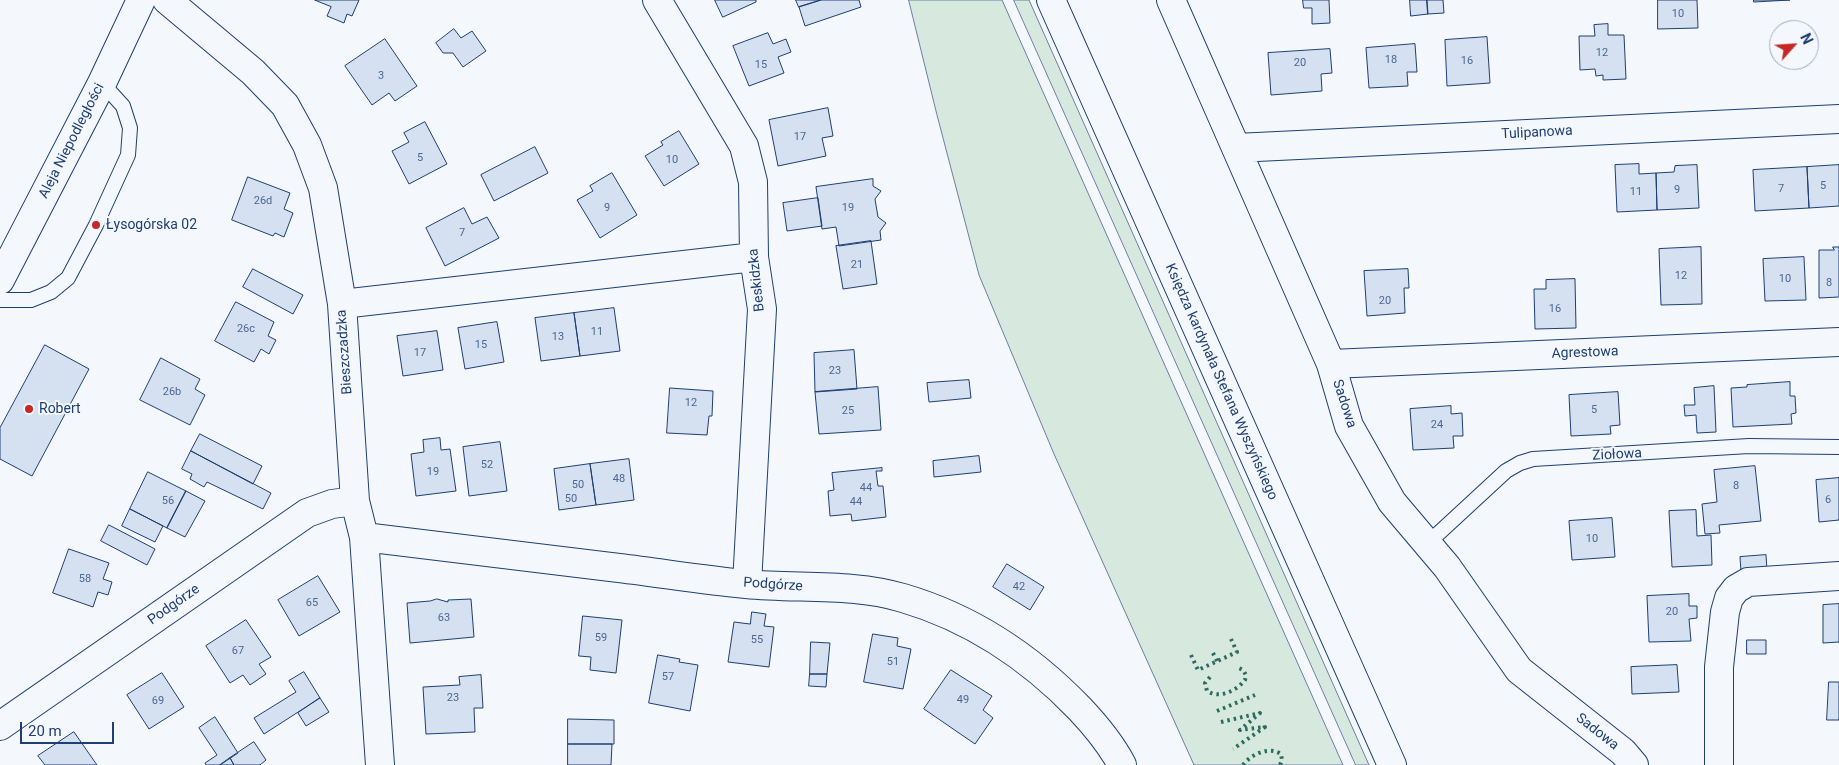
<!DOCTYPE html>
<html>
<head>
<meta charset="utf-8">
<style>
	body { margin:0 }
	#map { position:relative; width:1839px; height:765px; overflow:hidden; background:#f4f7fb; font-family:Roboto,sans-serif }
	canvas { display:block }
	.north { position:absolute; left:1769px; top:20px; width:50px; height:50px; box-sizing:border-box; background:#f4f7fb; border:1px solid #9eadc5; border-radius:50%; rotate:64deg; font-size:14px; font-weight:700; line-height:20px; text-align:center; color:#1d3f73 }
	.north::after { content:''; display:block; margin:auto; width:18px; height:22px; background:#c62828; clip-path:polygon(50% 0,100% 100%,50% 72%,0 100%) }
	.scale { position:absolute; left:20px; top:722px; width:94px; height:22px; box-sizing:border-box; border:2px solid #1d3f73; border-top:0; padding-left:6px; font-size:15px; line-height:18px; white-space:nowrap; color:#1d3f73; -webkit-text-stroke:4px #f4f7fb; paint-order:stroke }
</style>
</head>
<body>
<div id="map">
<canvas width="1839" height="765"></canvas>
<div class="north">N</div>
<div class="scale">20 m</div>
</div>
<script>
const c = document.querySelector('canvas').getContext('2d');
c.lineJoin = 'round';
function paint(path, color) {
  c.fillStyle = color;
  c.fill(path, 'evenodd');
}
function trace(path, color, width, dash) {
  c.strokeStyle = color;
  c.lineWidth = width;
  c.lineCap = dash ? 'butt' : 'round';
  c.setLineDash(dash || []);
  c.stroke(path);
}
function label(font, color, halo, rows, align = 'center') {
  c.font = font + ' Roboto,sans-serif';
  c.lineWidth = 4;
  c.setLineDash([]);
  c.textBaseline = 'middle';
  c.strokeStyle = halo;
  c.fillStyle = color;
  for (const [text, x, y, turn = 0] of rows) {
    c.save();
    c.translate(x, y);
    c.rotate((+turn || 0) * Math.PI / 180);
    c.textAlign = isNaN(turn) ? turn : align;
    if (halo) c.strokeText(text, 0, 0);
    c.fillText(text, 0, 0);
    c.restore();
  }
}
const green = new Path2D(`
	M 909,0 L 1002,0 L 1343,765 L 1194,765 L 1054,454 L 979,275 L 937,115 Z
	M 1014,0 L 1029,0 L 1369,765 L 1356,765 Z`);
paint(green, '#d7e8df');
trace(green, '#687fa3', 1);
const building = new Path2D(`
	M 315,0 L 359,0 L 352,16 L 347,14 L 344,23 L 327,16 L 331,7 Z
	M 715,0 L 756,0 L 756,2 L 723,17 Z
	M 796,0 L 821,0 L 799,7 Z
	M 821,0 L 859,0 L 861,7 L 805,26 L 799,7 Z
	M 1303,0 L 1329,0 L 1330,23 L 1312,24 L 1312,8 L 1304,8 Z
	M 1410,0 L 1427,0 L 1428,14 L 1411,16 Z
	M 1427,0 L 1443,0 L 1444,13 L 1428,14 Z
	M 1658,0 L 1697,0 L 1698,28 L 1658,29 Z
	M 1754,0 L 1790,0 L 1754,2 Z
	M 1608,24 L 1608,35 L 1624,35 L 1626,79 L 1603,80 L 1603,75 L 1596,76 L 1595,69 L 1580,70 L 1579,36 L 1595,36 L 1594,25 Z
	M 454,29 L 461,38 L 472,31 L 486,51 L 463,67 L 453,53 L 443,53 L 436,43 Z
	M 768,33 L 773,44 L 786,39 L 791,52 L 778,57 L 784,73 L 749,86 L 733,46 Z
	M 1487,37 L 1490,83 L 1447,86 L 1445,40 Z
	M 385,39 L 417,86 L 395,101 L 389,93 L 372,105 L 345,66 Z
	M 1415,44 L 1417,72 L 1407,72 L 1408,86 L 1369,88 L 1366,48 Z
	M 1330,49 L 1332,73 L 1321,74 L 1322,91 L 1271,95 L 1268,53 Z
	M 828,108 L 833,136 L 822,138 L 826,156 L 778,166 L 769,120 Z
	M 425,122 L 447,164 L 409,184 L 392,151 L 409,142 L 404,133 Z
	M 679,131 L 699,164 L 664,186 L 645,156 L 663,145 L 661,142 Z
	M 535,147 L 548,173 L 494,201 L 481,175 Z
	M 1639,164 L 1639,174 L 1656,173 L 1657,210 L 1617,212 L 1615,165 Z
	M 1697,165 L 1699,208 L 1657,210 L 1656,173 L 1674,172 L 1675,166 Z
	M 1839,165 L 1839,206 L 1809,208 L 1807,167 Z
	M 1807,167 L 1809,208 L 1755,211 L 1753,170 Z
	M 612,173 L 637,215 L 600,238 L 577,200 L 593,191 L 590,186 Z
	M 248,177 L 290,193 L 284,209 L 293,213 L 284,237 L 275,233 L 273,236 L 232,220 Z
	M 873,179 L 873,186 L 881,191 L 875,199 L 878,217 L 886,223 L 880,231 L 881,240 L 839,246 L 836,227 L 822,229 L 816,187 Z
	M 818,198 L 822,226 L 787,231 L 783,203 Z
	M 464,208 L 472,224 L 487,217 L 499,238 L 445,266 L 426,228 Z
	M 871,241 L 877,284 L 843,289 L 836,246 Z
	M 1701,247 L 1702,304 L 1661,305 L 1659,249 Z
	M 1833,247 L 1839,247 L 1839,297 L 1819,298 L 1819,250 L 1834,250 Z
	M 1804,257 L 1806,300 L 1765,301 L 1763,259 Z
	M 253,269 L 303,295 L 293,314 L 243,287 Z
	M 1408,269 L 1409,288 L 1404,288 L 1405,313 L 1367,316 L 1364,271 Z
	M 1575,279 L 1576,328 L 1535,329 L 1534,289 L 1546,289 L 1546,280 Z
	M 236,302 L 274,322 L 268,336 L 276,340 L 269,354 L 261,349 L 254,362 L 215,341 Z
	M 614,308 L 620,351 L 580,356 L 574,313 Z
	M 574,313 L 580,356 L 541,361 L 535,318 Z
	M 497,322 L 504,362 L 465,369 L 458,328 Z
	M 437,331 L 443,370 L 403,376 L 397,336 Z
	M 45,345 L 89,369 L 32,476 L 0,459 L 0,428 Z
	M 854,350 L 857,389 L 815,392 L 814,353 Z
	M 161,358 L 200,379 L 195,389 L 205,395 L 190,425 L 140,400 Z
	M 969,380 L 971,398 L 929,402 L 927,383 Z
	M 1790,382 L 1790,396 L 1795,396 L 1796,413 L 1791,414 L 1792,424 L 1733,427 L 1731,388 L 1747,387 L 1747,385 Z
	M 1714,386 L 1716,432 L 1697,433 L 1696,415 L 1685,416 L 1684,405 L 1695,405 L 1694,388 Z
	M 878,387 L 881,430 L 819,434 L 815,392 Z
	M 670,388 L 713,391 L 712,416 L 709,416 L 707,435 L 667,433 Z
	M 1618,392 L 1620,425 L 1610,426 L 1611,434 L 1571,436 L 1569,395 Z
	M 1451,406 L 1451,414 L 1462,413 L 1463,436 L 1453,436 L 1454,448 L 1413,450 L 1410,409 Z
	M 200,434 L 262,466 L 253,484 L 191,451 Z
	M 440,438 L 441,450 L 450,449 L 456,491 L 416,496 L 411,454 L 424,452 L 423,440 Z
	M 500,442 L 507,491 L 469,496 L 463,447 Z
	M 191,451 L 271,493 L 263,509 L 207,482 L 204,487 L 190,479 L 192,474 L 182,469 Z
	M 979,456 L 981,472 L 934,477 L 933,461 Z
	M 629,459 L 634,500 L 596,505 L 590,464 Z
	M 590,464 L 596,505 L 559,510 L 554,469 Z
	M 1755,466 L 1761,521 L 1719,525 L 1720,533 L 1705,534 L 1702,504 L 1717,502 L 1714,470 Z
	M 882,468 L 882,471 L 876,471 L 878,486 L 883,486 L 886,517 L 852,521 L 851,514 L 830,516 L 828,491 L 834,490 L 832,473 Z
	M 148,472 L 186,491 L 167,528 L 130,509 Z
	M 1839,478 L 1839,520 L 1819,522 L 1816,480 Z
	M 186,491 L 205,501 L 185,537 L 167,528 Z
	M 130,509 L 163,526 L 155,542 L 122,526 Z
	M 1696,510 L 1697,536 L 1711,535 L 1712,565 L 1672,567 L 1669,511 Z
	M 1612,518 L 1615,557 L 1572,560 L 1569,521 Z
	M 109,525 L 155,549 L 147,565 L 101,541 Z
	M 69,549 L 109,563 L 103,579 L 112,582 L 108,595 L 98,592 L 93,607 L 53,593 Z
	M 1766,555 L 1767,570 L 1741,572 L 1740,557 Z
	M 1007,564 L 1044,587 L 1030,610 L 993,587 Z
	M 318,576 L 340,612 L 299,636 L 278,600 Z
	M 1689,594 L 1689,606 L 1697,606 L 1697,618 L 1689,619 L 1691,641 L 1649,642 L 1647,596 Z
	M 437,599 L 448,602 L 448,600 L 471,599 L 474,637 L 410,643 L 407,603 L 430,601 Z
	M 1839,604 L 1839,642 L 1823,643 L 1823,605 Z
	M 752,612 L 766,614 L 764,626 L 774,627 L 769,667 L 728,662 L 734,622 L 750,624 Z
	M 583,616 L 622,620 L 616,673 L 590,670 L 591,657 L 579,656 Z
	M 246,620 L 271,657 L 259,664 L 266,674 L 250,685 L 243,675 L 230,683 L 206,646 Z
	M 873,634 L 898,638 L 897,646 L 911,649 L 903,689 L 864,682 Z
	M 1747,640 L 1766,640 L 1766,654 L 1747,654 Z
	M 811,642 L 830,643 L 827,674 L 810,674 Z
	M 658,655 L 680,659 L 679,662 L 698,665 L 690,711 L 649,703 Z
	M 1677,665 L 1679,692 L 1632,694 L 1631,667 Z
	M 951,670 L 992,696 L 983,710 L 993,718 L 975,744 L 924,709 Z
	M 304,672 L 320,698 L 264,734 L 254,718 L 296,692 L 289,681 Z
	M 162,673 L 184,707 L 149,729 L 127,695 Z
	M 810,674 L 827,674 L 826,687 L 809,686 Z
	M 481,675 L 483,708 L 474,708 L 475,732 L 426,734 L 423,687 L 460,685 L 459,677 Z
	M 1829,682 L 1839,682 L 1839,720 L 1827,720 Z
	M 320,698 L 329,712 L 306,726 L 298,713 Z
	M 215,717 L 238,753 L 220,765 L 206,765 L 205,763 L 217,755 L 199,728 Z
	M 568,719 L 614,720 L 614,744 L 568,744 Z
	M 74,732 L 97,765 L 45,765 L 38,756 Z
	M 254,742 L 266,760 L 260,765 L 234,765 L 230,758 Z
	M 568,744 L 612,744 L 611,765 L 568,765 Z
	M 230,758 L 234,765 L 220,765 Z`);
paint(building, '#d5e0f0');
trace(building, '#1d3f73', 1);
const service = new Path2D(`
	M 0,300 L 31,300 L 51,292 L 68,278 L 96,225 L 128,155 L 130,128 L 123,106 L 102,83
	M 1427,544 L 1506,471 L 1520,463 L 1533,459 L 1749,446 L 1839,447`);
const minor = new Path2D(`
	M 167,0 L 253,72 L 285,105 L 307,145 L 323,188 L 342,304 L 355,501 L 364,537 L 380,765
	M 657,0 L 744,146 L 753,182 L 754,257 L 762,309 L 747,584
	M 1171,0 L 1331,364 L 1349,426 L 1392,502 L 1447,567 L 1519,670 L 1623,752 L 1634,765
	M 1236,148 L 1839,119
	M 342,304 L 754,257
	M 1331,364 L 1839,342
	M 364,537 C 449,547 534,558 619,568 C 661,573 704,580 746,584 C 798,589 853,583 903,598 C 971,618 1031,658 1080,709 C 1096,726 1111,744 1122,765
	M 0,726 L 307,513 L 332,504 L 355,501
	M 1719,765 L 1719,667 L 1725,612 L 1729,598 L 1736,589 L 1748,582 L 1839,576`);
const secondary = new Path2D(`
	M 1051,0 L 1392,765`);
const primary = new Path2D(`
	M 0,280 L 102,83 L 141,0`);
trace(service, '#1d3f73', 16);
trace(minor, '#1d3f73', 30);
trace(secondary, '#1d3f73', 30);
trace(primary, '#1d3f73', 30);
trace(service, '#f4f7fb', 14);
trace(minor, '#f4f7fb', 28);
trace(secondary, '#f4f7fb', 28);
trace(primary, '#f4f7fb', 28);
trace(new Path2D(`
	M 1213,653 L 1217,661
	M 1191,655 L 1198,670 L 1237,652 L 1231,639
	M 1210,677 L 1205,683 L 1207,691 C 1220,699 1236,691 1245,680 L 1246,675 L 1243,670 L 1237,667
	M 1217,711 L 1255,695
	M 1221,722 L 1260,713 L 1240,730 L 1265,727 L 1233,749
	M 1243,765 C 1251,754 1269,746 1281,754 L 1282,760 L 1280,765`), '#2c6c60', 4, [2.5, 4]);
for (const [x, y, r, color] of [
	[96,225,5,"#c62828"],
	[29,409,5,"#c62828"]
]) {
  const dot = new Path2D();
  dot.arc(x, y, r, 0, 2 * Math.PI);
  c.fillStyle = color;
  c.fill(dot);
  trace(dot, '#f4f7fb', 2);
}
label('11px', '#4b6792', null, [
	["10",1678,14],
	["12",1602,53],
	["18",1391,60],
	["16",1467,61],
	["20",1300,63],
	["15",761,65],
	["3",381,76],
	["17",800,137],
	["5",420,158],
	["10",672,160],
	["5",1823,186],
	["7",1781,189],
	["9",1677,190],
	["11",1636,192],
	["26d",263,201],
	["9",607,208],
	["19",848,208],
	["7",462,233],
	["21",857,265],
	["12",1681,276],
	["10",1785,279],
	["8",1829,283],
	["20",1385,301],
	["16",1555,309],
	["26c",246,329],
	["11",597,332],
	["13",558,337],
	["15",481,345],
	["17",420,353],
	["23",835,371],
	["26b",172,392],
	["12",691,403],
	["5",1594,410],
	["25",848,411],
	["24",1437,425],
	["52",487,465],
	["19",433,472],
	["48",619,479],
	["50",578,485],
	["8",1736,486],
	["44",866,488],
	["50",571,499],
	["6",1828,500],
	["56",168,501],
	["44",856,502],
	["10",1592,539],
	["58",85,579],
	["42",1019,587],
	["65",312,603],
	["20",1672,612],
	["63",444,618],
	["59",601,638],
	["55",757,640],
	["67",238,651],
	["51",893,662],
	["57",668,677],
	["23",453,698],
	["49",963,700],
	["69",158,701]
]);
label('14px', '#1d3f73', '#f4f7fb', [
	["Tulipanowa",1537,133,-3],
	["Aleja Niepodległości",72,141,-63],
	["Beskidzka",757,280,-96],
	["Bieszczadzka",345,352,-94],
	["Agrestowa",1585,353,-2],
	["Księdza kardynała Stefana Wyszyńskiego",1221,382,66],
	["Sadowa",1344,404,72],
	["Ziołowa",1617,455,-3],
	["Podgórze",773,585,4],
	["Podgórze",174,605,-35],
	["Sadowa",1597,732,38]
]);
label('14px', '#1d3f73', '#f4f7fb', [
	["Łysogórska 02",106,225],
	["Robert",39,409]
], 'left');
</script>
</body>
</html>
